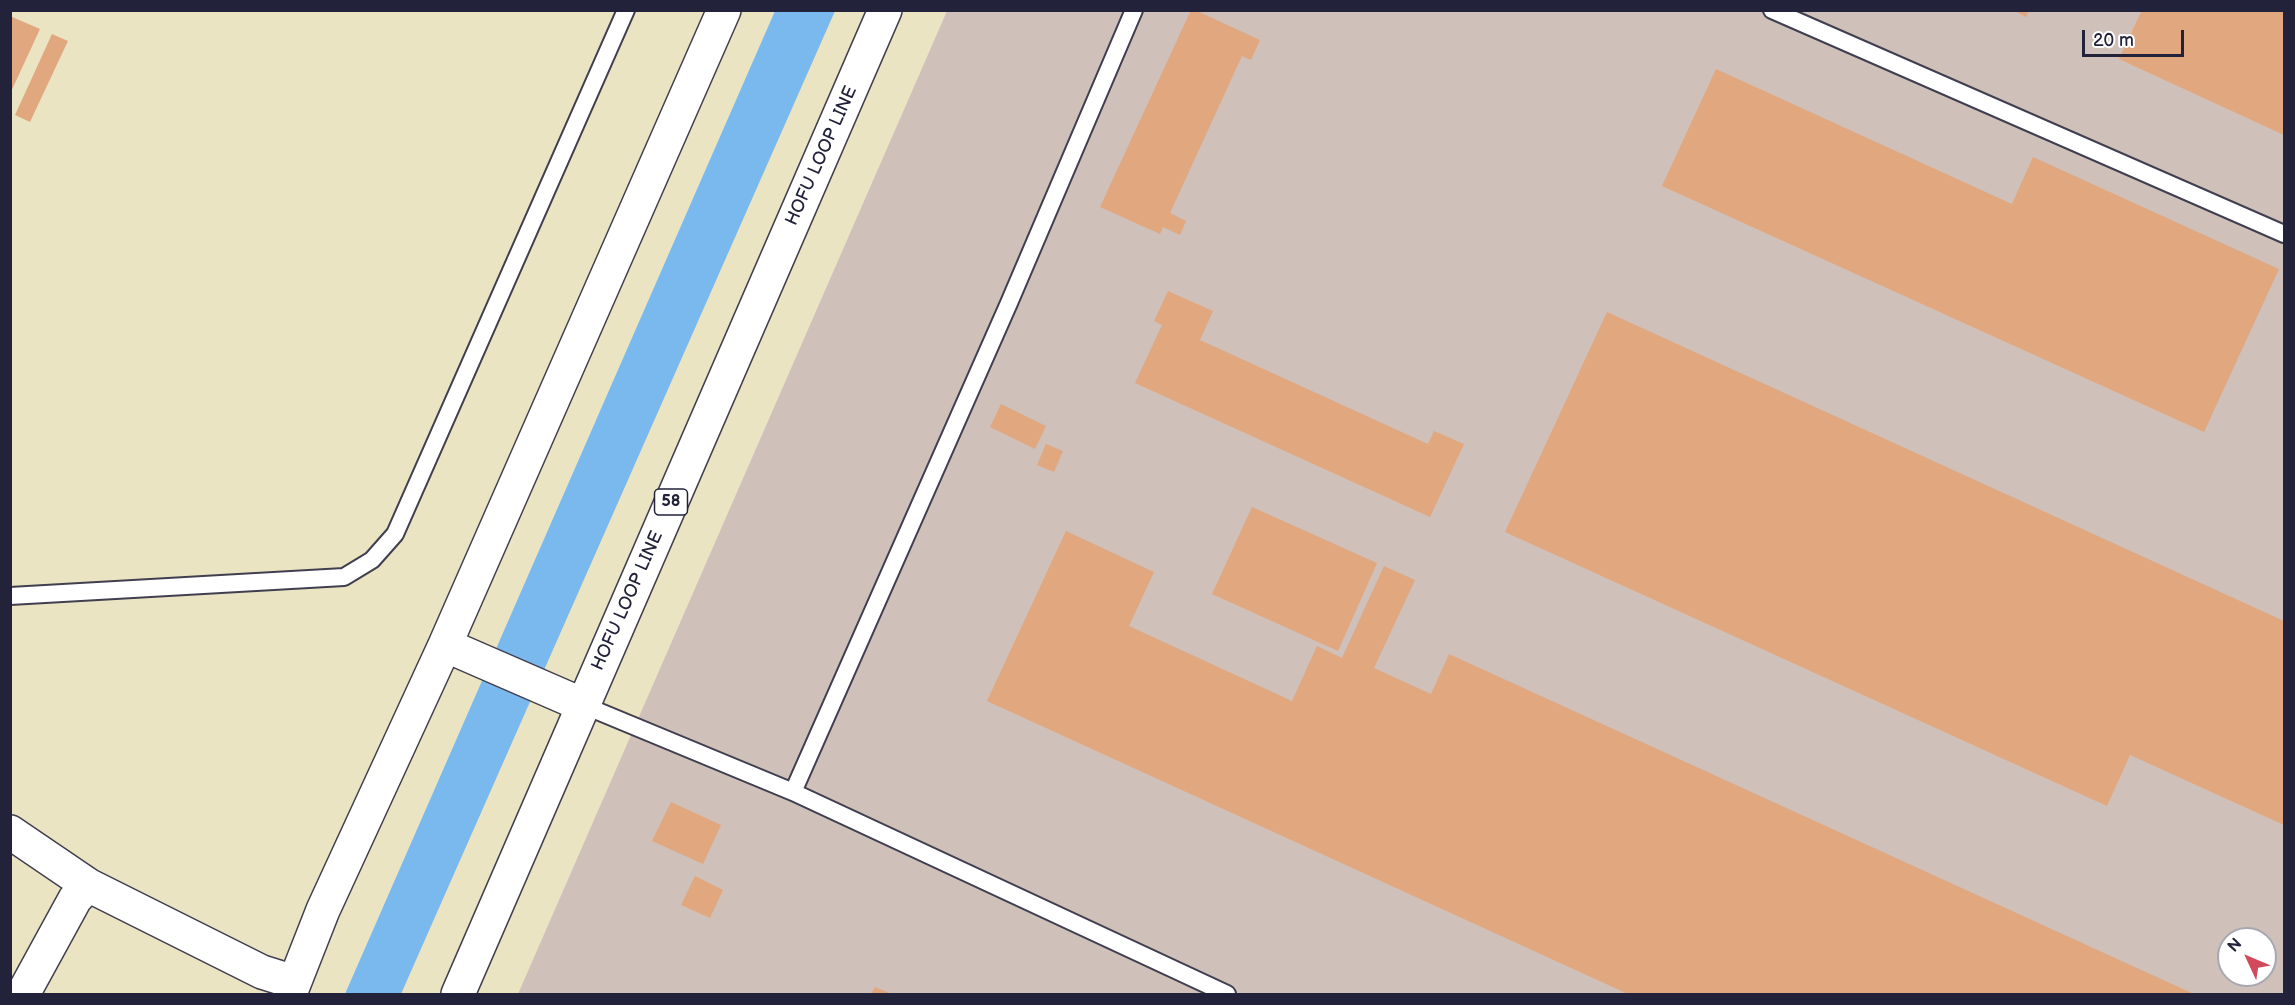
<!DOCTYPE html>
<html>
<head>
<meta charset="utf-8">
<style>
	body { margin:0 }
	#map { position:relative; width:2295px; height:1005px; overflow:hidden; background:#ebe4c3; font-family:"Balsamiq Sans",sans-serif }
	canvas { display:block }
	.frame { position:absolute; inset:0; border:12px solid #22223b; pointer-events:none }
	.north { position:absolute; left:2217px; top:927px; width:60px; height:60px; box-sizing:border-box; background:#fff; border:2px solid #a7a7b1; border-radius:50%; rotate:314deg; font-size:16px; font-weight:700; line-height:24px; text-align:center; color:#22223b }
	.north::after { content:''; display:block; margin:auto; width:21px; height:27px; background:#d1495b; clip-path:polygon(50% 0,100% 100%,50% 72%,0 100%) }
	.scale { position:absolute; left:2082px; top:30px; width:102px; height:27px; box-sizing:border-box; border:3px solid #22223b; border-top:0; padding-left:8px; font-size:18px; line-height:21px; white-space:nowrap; color:#22223b; -webkit-text-stroke:4px #fff; paint-order:stroke }
</style>
</head>
<body>
<div id="map">
<canvas width="2295" height="1005"></canvas>
<div class="frame"></div>
<div class="north">N</div>
<div class="scale">20 m</div>
</div>
<script>
const c = document.querySelector('canvas').getContext('2d');
c.lineJoin = 'round';
function paint(path, color) {
  c.fillStyle = color;
  c.fill(path, 'evenodd');
}
function trace(path, color, width, dash) {
  c.strokeStyle = color;
  c.lineWidth = width;
  c.lineCap = dash ? 'butt' : 'round';
  c.setLineDash(dash || []);
  c.stroke(path);
}
function label(font, color, halo, rows, align = 'center') {
  c.font = font + ' "Balsamiq Sans",sans-serif';
  c.lineWidth = 6;
  c.setLineDash([]);
  c.textBaseline = 'middle';
  c.strokeStyle = halo;
  c.fillStyle = color;
  for (const [text, x, y, turn = 0] of rows) {
    c.save();
    c.translate(x, y);
    c.rotate((+turn || 0) * Math.PI / 180);
    c.textAlign = isNaN(turn) ? turn : align;
    if (halo) c.strokeText(text, 0, 0);
    c.fillText(text, 0, 0);
    c.restore();
  }
}
paint(new Path2D(`
	M 947,11 L 2284,11 L 2284,994 L 518,994 ZM 2229,939 L 2265,939 L 2265,975 L 2229,975 Z`), '#cfc0ba');
paint(new Path2D(`
	M 775,11 L 835,11 L 401,994 L 345,994 Z`), '#7ab9ee');
paint(new Path2D(`
	M 1191,10 L 1195,10 L 1260,40 L 1251,60 L 1242,56 L 1170,213 L 1186,221 L 1180,235 L 1163,227 L 1160,234 L 1100,207 Z
	M 2013,10 L 2029,10 L 2026,17 Z
	M 2142,10 L 2284,10 L 2284,135 L 2119,59 Z
	M 10,16 L 40,29 L 10,94 Z
	M 52,34 L 68,41 L 30,122 L 15,115 Z
	M 1716,69 L 2012,204 L 2033,157 L 2279,269 L 2204,432 L 1662,186 Z
	M 1168,291 L 1213,311 L 1200,340 L 1428,444 L 1434,431 L 1464,444 L 1430,517 L 1135,383 L 1162,325 L 1154,321 Z
	M 1607,312 L 2284,621 L 2284,825 L 2130,755 L 2107,806 L 1505,532 Z
	M 1001,404 L 1046,426 L 1035,449 L 990,427 Z
	M 1046,444 L 1063,451 L 1054,472 L 1037,465 Z
	M 1252,507 L 1377,563 L 1338,651 L 1212,594 Z
	M 1066,531 L 1154,572 L 1129,626 L 1292,701 L 1317,646 L 1342,658 L 1384,566 L 1415,580 L 1374,668 L 1431,694 L 1449,654 L 2194,994 L 1628,994 L 987,701 Z
	M 671,802 L 721,825 L 703,864 L 652,841 Z
	M 695,876 L 723,890 L 710,918 L 681,905 Z
	M 875,987 L 892,994 L 871,994 Z`), '#e1a77f');
const service = new Path2D(`
	M 1772,10 L 2284,234
	M 10,596 L 344,577 L 372,560 L 395,534 L 626,10
	M 583,705 L 793,792 L 1227,994
	M 793,792 L 1009,303 L 1134,10`);
const minor = new Path2D(`
	M 10,832 L 88,885 L 262,972 L 294,982
	M 23,994 L 75,899 L 88,885`);
const tertiary = new Path2D(`
	M 445,645 L 583,705
	M 290,994 L 323,910 L 445,645 L 724,10`);
const primary = new Path2D(`
	M 458,994 L 885,10`);
trace(service, '#403f4f', 20);
trace(minor, '#403f4f', 36);
trace(tertiary, '#403f4f', 36);
trace(primary, '#403f4f', 36);
trace(service, '#fff', 16);
trace(minor, '#fff', 33);
trace(tertiary, '#fff', 33);
trace(primary, '#fff', 33);
for (const [x, y, w] of [
	[671,502,33]
]) {
  const box = new Path2D();
  box.roundRect(x - w / 2, y - 13, w, 26, 4.5);
  c.fillStyle = '#fff';
  c.fill(box);
  trace(box, '#22223b', 1.5);
}
label('bold 16px', '#22223b', null, [
	["58",671,502]
]);
label('18px', '#22223b', '#fff', [
	["HOFU LOOP LINE",822,156,-66],
	["HOFU LOOP LINE",628,601,-66]
]);
</script>
</body>
</html>
